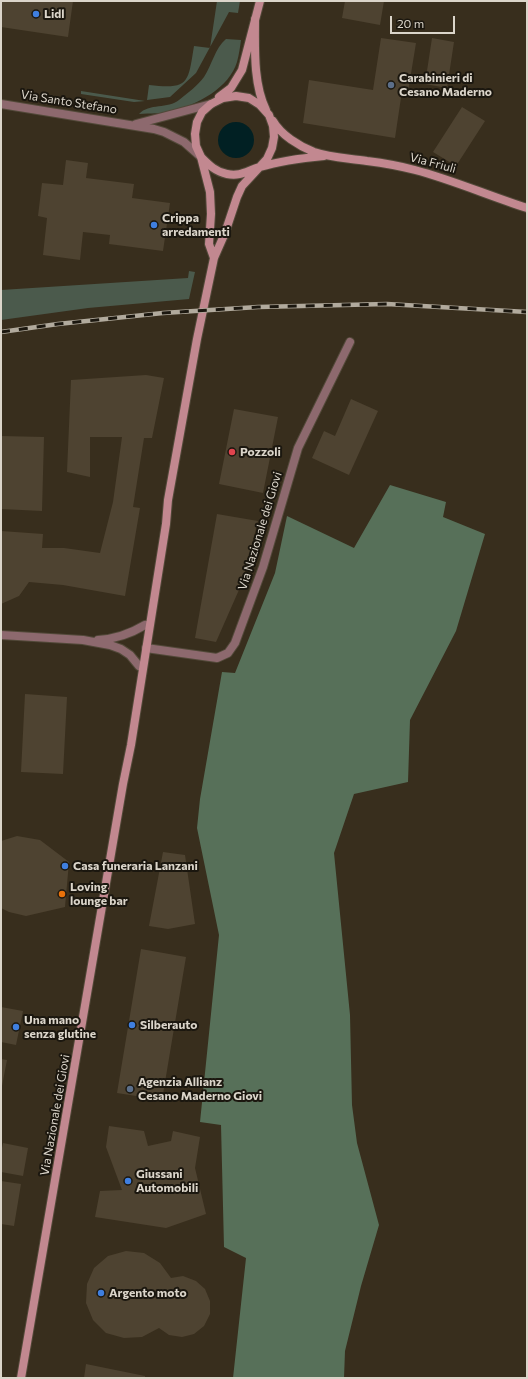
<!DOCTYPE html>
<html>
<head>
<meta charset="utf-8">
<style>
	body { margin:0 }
	#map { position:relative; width:528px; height:1379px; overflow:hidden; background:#382e1d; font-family:Commissioner,sans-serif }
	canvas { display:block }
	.frame { position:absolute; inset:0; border:2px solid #dbd5ca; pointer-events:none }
	.scale { position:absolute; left:390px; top:16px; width:65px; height:18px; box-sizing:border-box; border:2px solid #dbd5ca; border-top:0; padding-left:5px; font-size:12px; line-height:14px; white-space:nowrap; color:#dbd5ca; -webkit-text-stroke:3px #1b170f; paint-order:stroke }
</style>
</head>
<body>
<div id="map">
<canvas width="528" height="1379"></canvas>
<div class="frame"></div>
<div class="scale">20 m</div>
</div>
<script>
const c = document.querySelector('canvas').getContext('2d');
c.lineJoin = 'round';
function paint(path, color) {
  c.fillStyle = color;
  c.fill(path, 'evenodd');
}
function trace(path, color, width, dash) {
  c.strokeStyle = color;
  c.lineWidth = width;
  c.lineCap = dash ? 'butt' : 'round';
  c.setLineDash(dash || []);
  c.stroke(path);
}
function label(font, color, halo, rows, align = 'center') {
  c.font = font + ' Commissioner,sans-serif';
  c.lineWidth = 4;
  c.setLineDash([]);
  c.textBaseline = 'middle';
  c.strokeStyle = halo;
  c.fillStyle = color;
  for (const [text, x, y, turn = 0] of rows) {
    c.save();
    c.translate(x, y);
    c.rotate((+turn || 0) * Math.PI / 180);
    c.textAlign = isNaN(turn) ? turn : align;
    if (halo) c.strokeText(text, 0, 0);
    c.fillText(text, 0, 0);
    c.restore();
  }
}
paint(new Path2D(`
	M 217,1 L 240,1 L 238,13 L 229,12 L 196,73 L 170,97 L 147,100 L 149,85 C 190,90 188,82 194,46 L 210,48 Z
	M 226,39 L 241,40 C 240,47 239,55 237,62 C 229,88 198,104 173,111 C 163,114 150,113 139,114 C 149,103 168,109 179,100 C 188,93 198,85 204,77 C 212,65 215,48 226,39 Z
	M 81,91 L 145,101 L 134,102 L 81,94 Z
	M 189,271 L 195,272 L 189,299 L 88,308 L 1,320 L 1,290 L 188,278 Z`), '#4b5a4c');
paint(new Path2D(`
	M 390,485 L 446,502 L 443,517 L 485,534 L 456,631 L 410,720 L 408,782 L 354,794 L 334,853 L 350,1015 L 352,1105 L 357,1143 L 379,1225 L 361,1286 L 345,1351 L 344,1378 L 233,1378 L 246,1258 L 224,1247 L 221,1125 L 200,1122 L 219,935 L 197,828 L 200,799 L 222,672 L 235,673 L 275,573 L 287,516 L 354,548 Z`), '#577059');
paint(new Path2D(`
	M218 140a18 18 0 1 1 36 0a18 18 0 1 1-36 0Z`), '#012023');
paint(new Path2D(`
	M 1,1 L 73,1 L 68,37 L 1,27 Z
	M 345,1 L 384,1 L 380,25 L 342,18 Z
	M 381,38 L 416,43 L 408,92 L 402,91 L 395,138 L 303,123 L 309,80 L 373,90 Z
	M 432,38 L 454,42 L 447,88 L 425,84 Z
	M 462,107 L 485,121 L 456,166 L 433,152 Z
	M 66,160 L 88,163 L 86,178 L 134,184 L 132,198 L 170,203 L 163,251 L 109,244 L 110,235 L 83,232 L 80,260 L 43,255 L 47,218 L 38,216 L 42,183 L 63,185 Z
	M 146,375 L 164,378 L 152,438 L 144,438 L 133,507 L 140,508 L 125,596 L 63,585 L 29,582 L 19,596 L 1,604 L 1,531 L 43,534 L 42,548 L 64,548 L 100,553 L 113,502 L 122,437 L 90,437 L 90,477 L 67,472 L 71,380 Z
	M 351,399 L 378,411 L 349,475 L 312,458 L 324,431 L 335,436 Z
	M 234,409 L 278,417 L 263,493 L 219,484 Z
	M 1,436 L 44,437 L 42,511 L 1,509 Z
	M 217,514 L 258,521 L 242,583 L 216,642 L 195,638 Z
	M 25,694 L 67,697 L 63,774 L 21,772 Z
	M 17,836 L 40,840 L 69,862 L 65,907 L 26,916 L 9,912 L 1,908 L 1,841 Z
	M 163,852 L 185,855 L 195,924 L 168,929 L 149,926 Z
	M 141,949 L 186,957 L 162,1100 L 117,1093 Z
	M 1,1007 L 23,1011 L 16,1045 L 1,1042 Z
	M 1,1059 L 7,1060 L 2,1086 L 1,1086 Z
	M 109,1126 L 144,1131 L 148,1146 L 171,1141 L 173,1131 L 200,1137 L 195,1168 L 206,1214 L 166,1228 L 95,1217 L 100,1191 L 122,1190 L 106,1147 Z
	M 3,1143 L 28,1148 L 23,1176 L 1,1172 L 1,1153 Z
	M 1,1181 L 21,1184 L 14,1226 L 1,1224 Z
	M 126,1251 L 144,1253 L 160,1263 L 171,1278 L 183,1276 L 196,1281 L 205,1289 L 210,1301 L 210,1314 L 204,1326 L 194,1334 L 182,1337 L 169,1335 L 159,1328 L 142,1337 L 124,1338 L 106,1333 L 93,1320 L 86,1303 L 87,1284 L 94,1268 L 108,1256 Z
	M 86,1364 L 145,1376 L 145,1378 L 84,1378 Z`), '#4e4331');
const lane = new Path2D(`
	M 146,648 L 217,658 L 228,653 L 235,643 L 263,567 L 298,448 L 350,342`);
const street = new Path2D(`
	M 1,104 L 154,129 L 164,132 L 184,142 L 201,157
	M 136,124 L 211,104
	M 1,635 L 83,640 L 110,645 L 121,649 L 130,655 L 139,666
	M 98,640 C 116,639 130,634 145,625`);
const secondary = new Path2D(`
	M 255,19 C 255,47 253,84 266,110
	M 219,97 L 231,88 L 242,70 L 260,1
	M 273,121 C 281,135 299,146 314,152 C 331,158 349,158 367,161 C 383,163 400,166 415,170 C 453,180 489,196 527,208
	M 202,158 C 209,165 216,172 227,174 C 241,177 248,170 260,167 C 280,161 303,158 324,156
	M 21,1378 L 123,784 L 131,745 L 166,524 L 168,500 L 197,339 L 214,258 L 225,233 L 237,197 L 242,186 L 267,159 L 272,148 L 274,137 L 273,126 L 269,115 L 260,105 L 249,98 L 236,96 L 223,98 L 211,104 L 202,112 L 197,122 L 195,134 L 196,146 L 201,157 L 210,192 L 211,214 L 209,244 L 214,258`);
trace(lane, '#524939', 10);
trace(street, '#524939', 10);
trace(secondary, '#524939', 10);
trace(lane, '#8d696e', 8);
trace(street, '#8d696e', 8);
trace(secondary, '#c28890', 8);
const rail = new Path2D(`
	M 1,332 L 58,324 L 163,313 L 258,307 L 387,304 L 527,312`);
trace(rail, '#b1aa9d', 4.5);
trace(rail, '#1b170f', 3, [9]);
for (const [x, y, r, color] of [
	[36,14,4,"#3f7fe0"],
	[391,85,4,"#5c6f8a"],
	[154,225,4,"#3f7fe0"],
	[232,452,4,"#e0444e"],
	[65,866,4,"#3f7fe0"],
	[62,894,4,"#e8710a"],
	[132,1025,4,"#3f7fe0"],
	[16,1027,4,"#3f7fe0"],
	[130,1089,4,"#5c6f8a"],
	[128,1181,4,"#3f7fe0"],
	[101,1293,4,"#3f7fe0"]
]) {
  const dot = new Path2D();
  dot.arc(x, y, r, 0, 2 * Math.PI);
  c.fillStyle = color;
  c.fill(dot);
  trace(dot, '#1b170f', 1.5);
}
label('bold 12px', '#dbd5ca', '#1b170f', [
	["Lidl",44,14],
	["Carabinieri di",399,78],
	["Cesano Maderno",399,92],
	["Crippa",162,218],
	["arredamenti",162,232],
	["Pozzoli",240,452],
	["Casa funeraria Lanzani",73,866],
	["Loving",70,887],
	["lounge bar",70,901],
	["Una mano",24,1020],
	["senza glutine",24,1034],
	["Silberauto",140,1025],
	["Agenzia Allianz",138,1082],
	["Cesano Maderno Giovi",138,1096],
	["Giussani",136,1174],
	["Automobili",136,1188],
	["Argento moto",109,1293]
], 'left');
label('12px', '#dbd5ca', '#1b170f', [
	["Via Santo Stefano",69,102,9],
	["Via Friuli",433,163,15],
	["Via Nazionale dei Giovi",260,531,-73],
	["Via Nazionale dei Giovi",55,1115,-80]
]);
</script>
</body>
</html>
